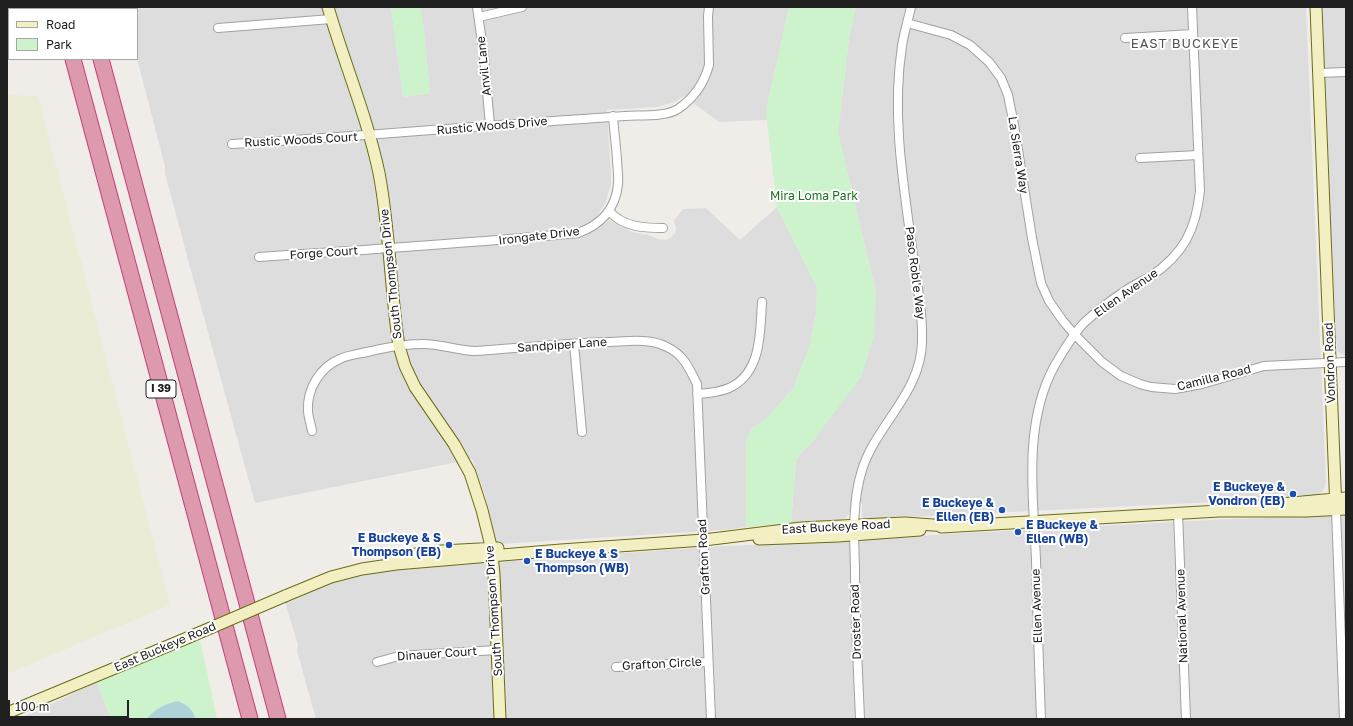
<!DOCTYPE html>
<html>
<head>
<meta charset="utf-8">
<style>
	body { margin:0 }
	#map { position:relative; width:1353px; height:726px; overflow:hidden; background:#f0ece8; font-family:"Golos Text",sans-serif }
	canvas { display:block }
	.frame { position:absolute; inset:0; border:8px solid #202020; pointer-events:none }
	.legend { position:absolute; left:8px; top:8px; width:130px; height:52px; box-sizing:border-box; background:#fff; border:1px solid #a6a6a6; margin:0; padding:5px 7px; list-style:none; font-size:12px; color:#202020 }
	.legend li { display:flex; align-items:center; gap:8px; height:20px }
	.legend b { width:20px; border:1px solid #a6a6a6 }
	.scale { position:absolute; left:8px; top:700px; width:121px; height:18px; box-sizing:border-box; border:2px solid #202020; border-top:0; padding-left:5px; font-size:12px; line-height:14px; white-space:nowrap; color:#202020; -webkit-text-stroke:3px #fff; paint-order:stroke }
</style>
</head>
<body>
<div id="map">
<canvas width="1353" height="726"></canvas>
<div class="frame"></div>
<ul class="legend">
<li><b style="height:5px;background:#f2f0c3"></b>Road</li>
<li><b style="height:11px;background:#ccf3cb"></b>Park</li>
</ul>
<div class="scale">100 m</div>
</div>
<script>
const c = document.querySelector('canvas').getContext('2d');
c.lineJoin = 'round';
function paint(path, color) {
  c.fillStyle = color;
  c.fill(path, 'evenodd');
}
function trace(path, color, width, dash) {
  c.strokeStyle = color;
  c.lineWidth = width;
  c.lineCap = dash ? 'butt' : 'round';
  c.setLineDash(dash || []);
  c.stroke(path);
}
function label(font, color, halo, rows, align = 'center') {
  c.font = font + ' "Golos Text",sans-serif';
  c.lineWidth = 4;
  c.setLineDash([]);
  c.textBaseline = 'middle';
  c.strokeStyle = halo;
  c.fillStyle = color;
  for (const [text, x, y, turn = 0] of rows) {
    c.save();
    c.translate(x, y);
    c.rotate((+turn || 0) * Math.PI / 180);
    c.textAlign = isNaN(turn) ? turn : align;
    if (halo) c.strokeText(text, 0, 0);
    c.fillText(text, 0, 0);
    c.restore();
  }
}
paint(new Path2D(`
	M 123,7 L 391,7 L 403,97 L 430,93 L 423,22 L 420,7 L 789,7 L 766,112 L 767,120 L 719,122 L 684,96 L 675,102 L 657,107 L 607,110 L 611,176 L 611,184 L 605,204 L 598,214 L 632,232 L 648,235 L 658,239 L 666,240 L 672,237 L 675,233 L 676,229 L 674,220 L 683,209 L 706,208 L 740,240 L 777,207 L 817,287 L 816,315 L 809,348 L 793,389 L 765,420 L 751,429 L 746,441 L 746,527 L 723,530 L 501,544 L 496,539 L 485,495 L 472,459 L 255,503 L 187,256 L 165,173 L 165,166 L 137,59 L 137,9 L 123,9 Z
	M 856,7 L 1306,7 L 1326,483 L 1323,491 L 1316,496 L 1300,495 L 1236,501 L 868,519 L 864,518 L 862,516 L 862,503 L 851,502 L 850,512 L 846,518 L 840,520 L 791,523 L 796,459 L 814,440 L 876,292 L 838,133 L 849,38 Z
	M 1322,7 L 1346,7 L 1346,356 L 1338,352 L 1336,340 Z
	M 1346,513 L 1346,719 L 316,719 L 297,651 L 298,645 L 285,602 L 329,583 L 353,576 L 391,569 L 726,546 L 824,542 L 947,534 L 1229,519 L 1306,517 L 1313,515 Z
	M 97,682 L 111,719 L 18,719 L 39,710 Z`), '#deddde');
paint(new Path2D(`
	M 7,95 L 38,96 L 170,605 L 7,674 Z`), '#ecebd6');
paint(new Path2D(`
	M 391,7 L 420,7 L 423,22 L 430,93 L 403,97 Z
	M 789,7 L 856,7 L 849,38 L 838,133 L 876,292 L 874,336 L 861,377 L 814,440 L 796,459 L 791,523 L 746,527 L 746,441 L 751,429 L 765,420 L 793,389 L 809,348 L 816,315 L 817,287 L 777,207 L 766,112 Z
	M 200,639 L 217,719 L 111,719 L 97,682 Z`), '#ccf3cb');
paint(new Path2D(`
	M 178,701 C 187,705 193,709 195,719 L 147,719 C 155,708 166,704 178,701 Z`), '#aed2d8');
const street = new Path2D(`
	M 477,7 L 484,56 L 490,126
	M 479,17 L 522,7
	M 907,23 L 951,35 L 970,45 L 989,62 L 1001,78 L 1008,95 L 1014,125 L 1032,238 L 1041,283 L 1049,301 L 1063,321 L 1075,335 L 1102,362 L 1121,376 L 1140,384 L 1151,387 L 1175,389 L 1202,384 L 1264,366 L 1346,362
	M 218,28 L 331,19
	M 1125,38 L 1193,34
	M 1318,73 L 1346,72
	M 232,144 C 349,137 466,127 583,119 C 597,118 611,117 625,116 C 640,115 666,117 678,109 C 694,98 704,84 709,65 L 708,16 L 709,7
	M 1140,158 L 1198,155
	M 609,211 C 623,227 644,228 663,228
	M 259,257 C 365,250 472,243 578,233 C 600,225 616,209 618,184 C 619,176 617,167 617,159 C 616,145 614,131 613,116
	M 574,344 L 582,432
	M 697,394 C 709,393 722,392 733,386 C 762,370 760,330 762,302
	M 312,431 C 311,424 308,417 308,410 C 307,389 320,367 340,359 C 348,355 358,354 367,352 C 384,348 403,344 421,344 C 439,343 457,351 475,351 C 518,348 561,344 604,342 C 624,342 648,337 667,347 C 684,355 689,368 697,384 L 711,719
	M 1336,510 L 1344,719
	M 1178,513 L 1186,719
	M 377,662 L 399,656 L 497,650
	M 616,667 L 708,662
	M 860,719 C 858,669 855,619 855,569 C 854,536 852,502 862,470 C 876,425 921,393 922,342 C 923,308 915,274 911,240 C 902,176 892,111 902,46 C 904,33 908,20 911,7
	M 1041,719 C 1039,666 1037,612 1036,559 C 1033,496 1023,422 1055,365 C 1062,353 1076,330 1086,321 C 1097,311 1110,301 1122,293 C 1131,286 1141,282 1151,276 C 1184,254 1196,229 1200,191 L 1192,7`);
const secondary = new Path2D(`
	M 328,7 C 344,63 367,116 379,173 C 390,230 390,289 399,346 L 405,366 L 415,387 L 454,444 L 470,473 L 482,510 L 491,546 L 494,574 L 500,719
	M 1316,7 L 1336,510
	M 1259,506 L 1346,498
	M 941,527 L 1219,511 L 1306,511 L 1346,509
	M 759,539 L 838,536 L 920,530
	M 391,557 L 442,551 L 498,548
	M 285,596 L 331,577 L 362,569 L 396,564 L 561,550 L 704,540 L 801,528 L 881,524 L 905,523 L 947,526
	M 7,713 L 187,638`);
const highway = new Path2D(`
	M 59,7 L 59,9
	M 87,7 L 88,9
	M 73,59 L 250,719
	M 101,59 L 278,719`);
trace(street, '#a1a1a1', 10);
trace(secondary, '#6b6c13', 13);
trace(highway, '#c63d79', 17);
trace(street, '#fff', 8);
trace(secondary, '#f2f0c3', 11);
trace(highway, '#dd9aad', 15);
const secondaryBridge = new Path2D(`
	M 187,638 L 285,596`);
trace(secondaryBridge, '#6b6c13', 13, []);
trace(secondaryBridge, '#f2f0c3', 11);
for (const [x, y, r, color] of [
	[1293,494,4,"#1a4fb4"],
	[1002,510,4,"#1a4fb4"],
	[1018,532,4,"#1a4fb4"],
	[449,545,4,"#1a4fb4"],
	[527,561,4,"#1a4fb4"]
]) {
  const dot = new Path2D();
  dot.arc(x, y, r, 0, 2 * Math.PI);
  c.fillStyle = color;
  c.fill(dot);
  trace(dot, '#fff', 1.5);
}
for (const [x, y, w] of [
	[161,389,30]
]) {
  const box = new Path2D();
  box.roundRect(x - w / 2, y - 9, w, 18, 3);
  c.fillStyle = '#fff';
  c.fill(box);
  trace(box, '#202020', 1);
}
label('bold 11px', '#202020', null, [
	["I 39",161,389]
]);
label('12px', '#202020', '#fff', [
	["Anvil Lane",484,66,-96],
	["Rustic Woods Drive",492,126,-5],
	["Rustic Woods Court",301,140,-3],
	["La Sierra Way",1018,155,81],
	["Irongate Drive",539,236,-7],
	["Forge Court",324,253,-4],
	["Paso Robl'e Way",915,273,83],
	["South Thompson Drive",391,274,-96],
	["Ellen Avenue",1126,293,-35],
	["Sandpiper Lane",562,345,-4],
	["Vondron Road",1330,363,-92],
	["Camilla Road",1214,378,-14],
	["East Buckeye Road",836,527,-3],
	["Grafton Road",704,557,-93],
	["Ellen Avenue",1037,606,-92],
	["South Thompson Drive",494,611,-94],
	["National Avenue",1182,616,-92],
	["Droster Road",856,622,-92],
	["East Buckeye Road",165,647,-23],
	["Dinauer Court",437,654,-4],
	["Grafton Circle",662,664,-3]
]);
label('12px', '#1b731a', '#fff', [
	["Mira Loma Park",814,196]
]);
label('bold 12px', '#164399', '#fff', [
	["E Buckeye &",1285,487],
	["Vondron (EB)",1285,501],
	["E Buckeye &",994,503],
	["Ellen (EB)",994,517],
	["E Buckeye &",1026,525,"left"],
	["Ellen (WB)",1026,539,"left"],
	["E Buckeye & S",441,538],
	["Thompson (EB)",441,552],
	["E Buckeye & S",535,554,"left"],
	["Thompson (WB)",535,568,"left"]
], 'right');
c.letterSpacing = '1px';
label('13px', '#535353', '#fff', [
	["EAST BUCKEYE",1185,44]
]);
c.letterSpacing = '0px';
</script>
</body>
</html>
